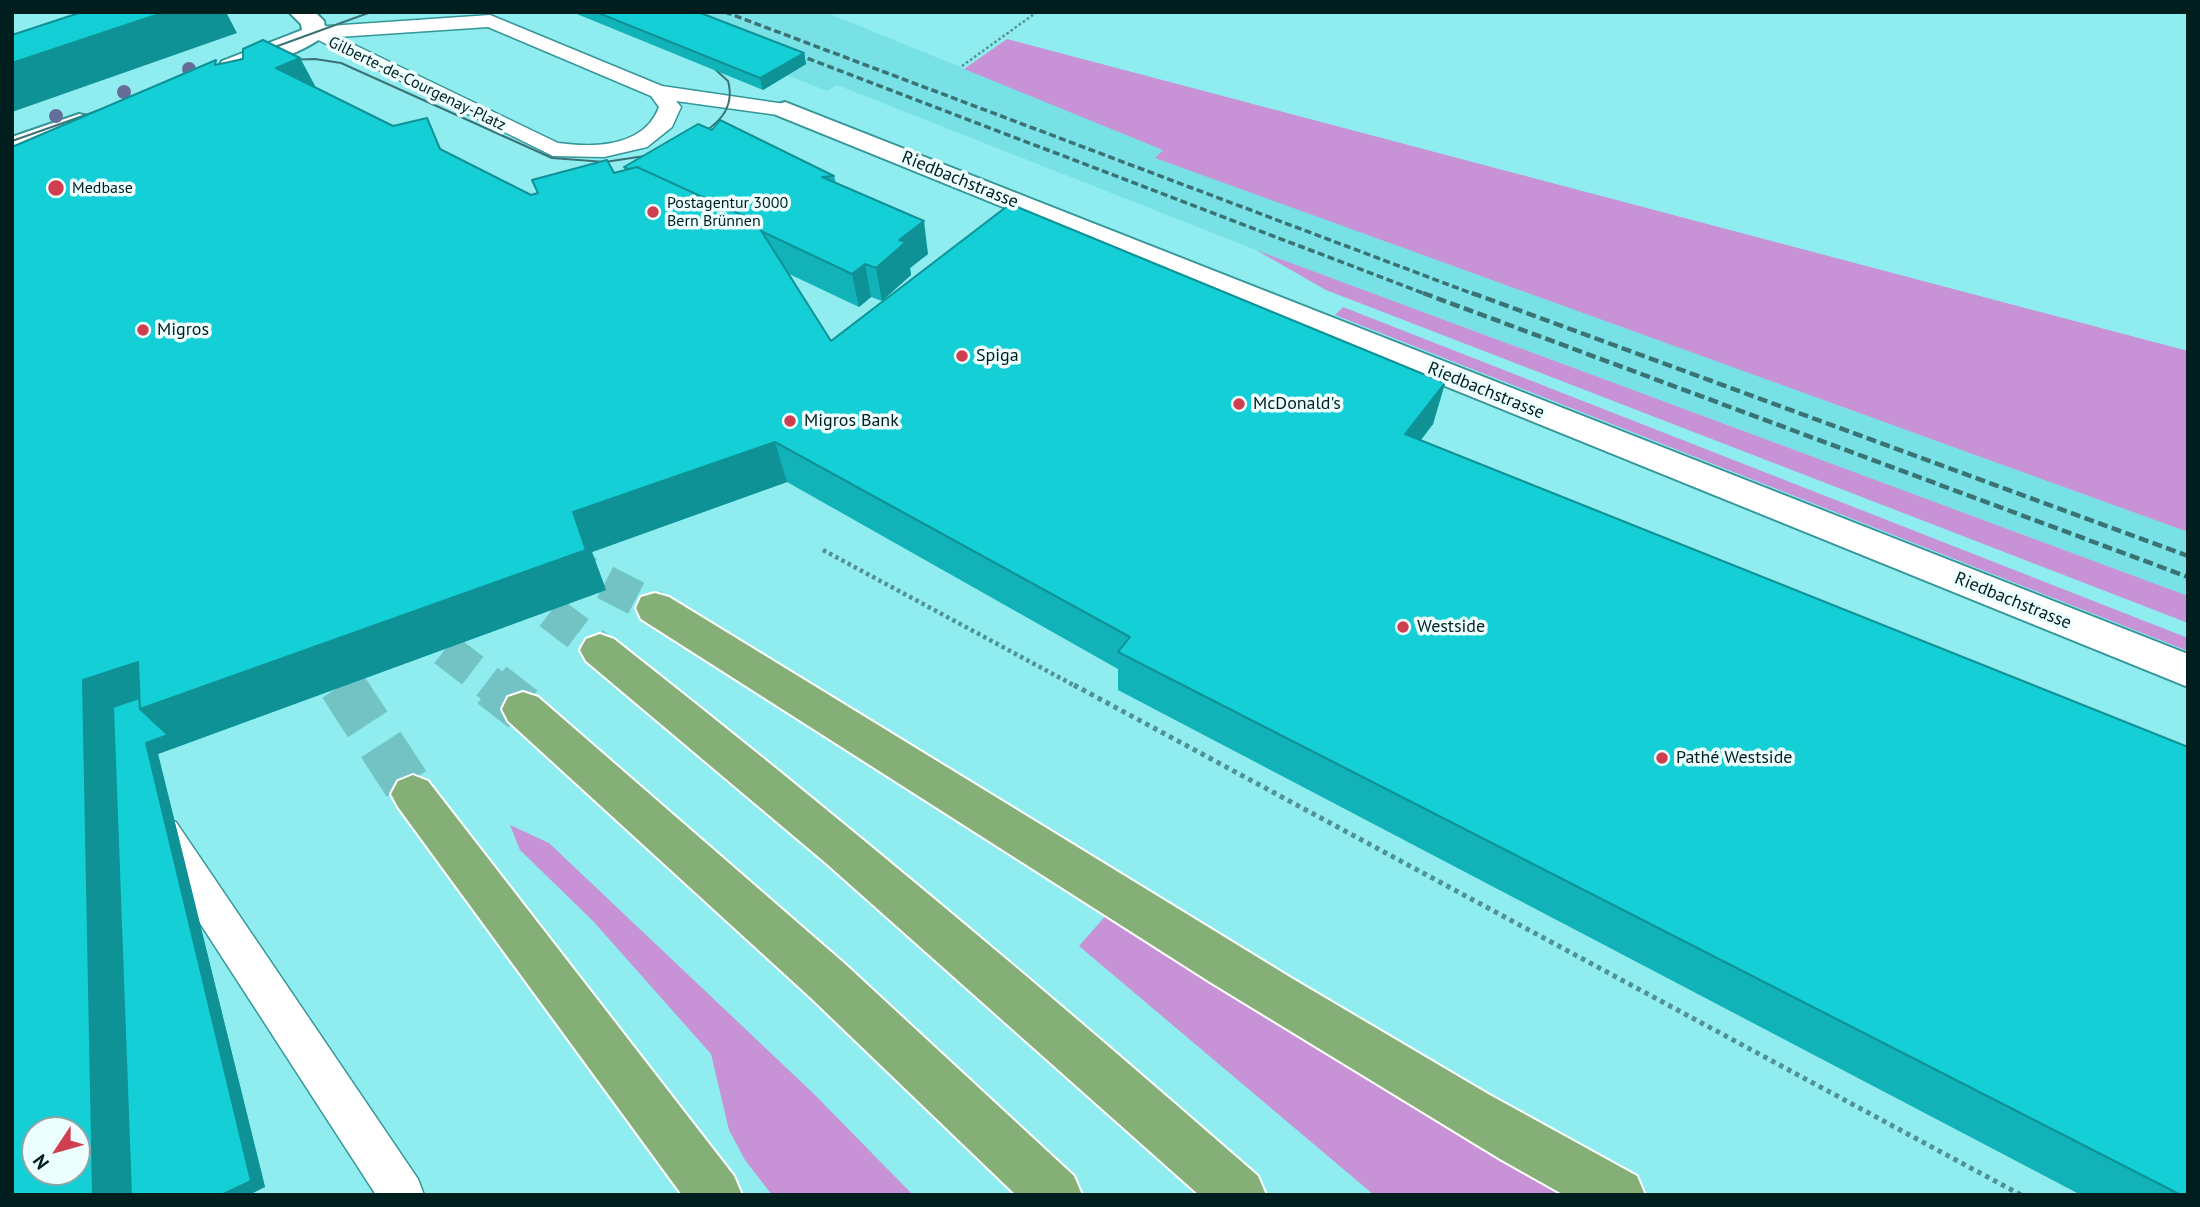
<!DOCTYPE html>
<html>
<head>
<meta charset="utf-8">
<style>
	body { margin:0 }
	#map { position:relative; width:2200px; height:1207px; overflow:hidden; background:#8fecef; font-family:"PT Sans",sans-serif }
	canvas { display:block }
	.frame { position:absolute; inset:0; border:14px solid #011e1f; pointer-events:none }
	.north { position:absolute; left:21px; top:1116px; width:70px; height:70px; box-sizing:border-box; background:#edfeff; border:2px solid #8fa4a5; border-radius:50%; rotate:234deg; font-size:19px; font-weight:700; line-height:28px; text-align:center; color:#011e1f }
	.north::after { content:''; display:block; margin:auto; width:24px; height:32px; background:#cf3f50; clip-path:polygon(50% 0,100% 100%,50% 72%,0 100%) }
</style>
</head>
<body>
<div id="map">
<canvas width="2200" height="1207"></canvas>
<div class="frame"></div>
<div class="north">N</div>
</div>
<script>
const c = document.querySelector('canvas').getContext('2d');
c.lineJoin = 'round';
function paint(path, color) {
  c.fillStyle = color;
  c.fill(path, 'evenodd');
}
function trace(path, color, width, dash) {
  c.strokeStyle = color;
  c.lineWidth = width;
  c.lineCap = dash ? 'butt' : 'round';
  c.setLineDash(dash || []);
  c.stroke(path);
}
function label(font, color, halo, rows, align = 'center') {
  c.font = font + ' "PT Sans",sans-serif';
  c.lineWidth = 7;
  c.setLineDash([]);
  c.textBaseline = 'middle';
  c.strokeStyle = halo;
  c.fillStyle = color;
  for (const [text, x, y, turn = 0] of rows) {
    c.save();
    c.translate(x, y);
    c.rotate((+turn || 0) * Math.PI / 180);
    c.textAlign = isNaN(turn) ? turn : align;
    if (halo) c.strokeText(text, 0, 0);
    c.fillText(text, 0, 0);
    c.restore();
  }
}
paint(new Path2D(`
	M 628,12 L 825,12 L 1164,150 L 1156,158 L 2188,532 L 2188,596 L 1256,250 L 837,85 L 827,91 Z`), '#78e1e5');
paint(new Path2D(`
	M 1007,39 L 2188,351 L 2188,532 L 1155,158 L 1163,150 L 964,69 Z
	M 1256,250 L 2188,596 L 2188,623 L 1326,290 Z
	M 1343,307 L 2188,638 L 2188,651 L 1335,315 Z
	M 510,825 L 549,843 L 814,1094 L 913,1195 L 772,1195 L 745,1160 L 729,1130 L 711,1054 L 593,921 L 520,850 Z
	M 1108,913 L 1581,1195 L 1374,1195 L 1079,946 Z`), '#c793d6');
trace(new Path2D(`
	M 558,558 L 655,608
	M 508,580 L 600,650
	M 403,617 L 494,687
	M 314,643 L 343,687`), '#73c3c5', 35, [35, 18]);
trace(new Path2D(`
	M 342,685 L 413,794
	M 492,685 L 523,709`), '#73c3c5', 47, [47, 24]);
const service = new Path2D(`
	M 490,15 L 662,86 L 785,104 L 796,110 L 785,116 L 676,101 L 681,107 L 672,127 L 647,147 L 604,157 L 553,156 L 304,33 L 314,27 ZM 488,27 L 651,96 L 659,107 C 644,147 595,148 558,143 L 338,37 Z
	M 163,818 L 176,822 L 418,1179 L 424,1195 L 376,1195 L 150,846 L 145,834 L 150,822 Z`);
const minor = new Path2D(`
	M 289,12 L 315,12 L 324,21 L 326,33 C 315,49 240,76 222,71 L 219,66 L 222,61 L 302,30 L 301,24 Z
	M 785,102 L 2188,654 L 2188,687 L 776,115 L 772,110 L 776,105 Z
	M 79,114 L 88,116 L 92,122 L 88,128 L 12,154 L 12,137 Z`);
const motorway = new Path2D(`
	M 655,593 L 669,597 L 1293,979 L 1488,1094 L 1637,1176 L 1645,1195 L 1564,1195 L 1500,1159 L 1210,982 L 641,619 L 636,608 L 641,597 Z
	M 600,634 L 614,639 C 834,812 1048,992 1258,1176 L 1266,1195 L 1199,1195 L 827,864 L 586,661 L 580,650 L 586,639 Z
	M 523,692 L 538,697 L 845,964 L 1074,1176 L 1082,1195 L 1016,1195 L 811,998 L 508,721 L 502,709 L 508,697 Z
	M 413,775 L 428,781 L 734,1176 L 742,1195 L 682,1195 L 398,807 L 391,794 L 398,781 Z`);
trace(service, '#359699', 3);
trace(minor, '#359699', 4);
trace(motorway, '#fff', 4);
trace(new Path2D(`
	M 962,66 L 1037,12`), '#509193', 2.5, [2.5, 2.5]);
trace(new Path2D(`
	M 823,550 L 1077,687`), '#509193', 4.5, [3.5, 3.5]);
trace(new Path2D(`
	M 1074,685 L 2021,1195`), '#509193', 5, [4.5, 4.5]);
paint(service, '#fff');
paint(minor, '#fff');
paint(motorway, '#84af76');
trace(new Path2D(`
	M 281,60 L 315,59 L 341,63 L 552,158 L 605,162 L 658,154
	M 220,67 L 371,12
	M 693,139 C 716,126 736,110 728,81 L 707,62
	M 12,141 L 114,105`), '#3b7375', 2);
trace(new Path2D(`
	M 725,12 L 1476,295
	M 788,51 L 1428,295`), '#3b7375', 3.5, [7, 3.5]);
trace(new Path2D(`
	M 1423,293 L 2188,577
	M 1472,293 L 2188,556`), '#3b7375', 4.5, [10, 4.5]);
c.fillStyle = '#656e99';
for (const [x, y] of [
	[189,69],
	[124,92],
	[56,116]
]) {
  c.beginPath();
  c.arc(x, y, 7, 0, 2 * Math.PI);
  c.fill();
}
paint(new Path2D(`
	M 572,12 L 698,12 L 804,53 L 806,64 L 763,90 Z
	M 300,58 L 316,88 L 531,195 L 625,170 L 624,167 L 712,130 L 834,176 L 836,183 L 928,254 L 910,268 L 911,275 L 882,301 L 871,297 L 859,307 L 787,273 L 831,341 L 1445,383 L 1433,424 L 1421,440 L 2188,1195 L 2081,1195 L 1118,690 L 1118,669 L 787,482 L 592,552 L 606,590 L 158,754 L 265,1187 L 12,1195 L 218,64 Z`), '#11b3b8');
paint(new Path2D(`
	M 165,12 L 226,12 L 237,33 L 12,112 L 12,63 Z
	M 804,53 L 806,64 L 763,90 L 760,78 Z
	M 300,58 L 321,97 L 276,68 Z
	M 924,221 L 928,254 L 910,268 L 911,275 L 882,301 L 876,268 L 899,240 Z
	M 865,264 L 871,297 L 859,307 L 852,274 Z
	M 1445,383 L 1433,424 L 1394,474 L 1405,434 Z
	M 775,442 L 787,482 L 592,552 L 606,590 L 158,754 L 265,1187 L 249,1195 L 221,1195 L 146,743 L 143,712 L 147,1195 L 93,1195 L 83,680 Z`), '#0e9296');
const building = new Path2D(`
	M 82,12 L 165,12 L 12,63 L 12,35 Z
	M 596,12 L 698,12 L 804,53 L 760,78 Z
	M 263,40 L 300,58 L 276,68 L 393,126 L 427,118 L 440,149 L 531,195 L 538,193 L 532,180 L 607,160 L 614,173 L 637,167 L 755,221 L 831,341 L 1010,204 L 1445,383 L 1405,434 L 2188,747 L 2188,1195 L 2181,1195 L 1118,652 L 1130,637 L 775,442 L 573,512 L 586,550 L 140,709 L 138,662 L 83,680 L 93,1195 L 12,1195 L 12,147 L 216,60 L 215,65 L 243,59 L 243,49 ZM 35,1130 L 77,1130 L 77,1172 L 35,1172 Z
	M 720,120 L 834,176 L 822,177 L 924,221 L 899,240 L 906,242 L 876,268 L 865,264 L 852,274 L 761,231 L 755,221 L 637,167 L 628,169 L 624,167 L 698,124 L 712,130 Z
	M 139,698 L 140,709 L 168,735 L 146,743 L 251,1181 L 221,1195 L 131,1195 L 113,707 Z`);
paint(building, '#14d0d6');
trace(building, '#0e9296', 2);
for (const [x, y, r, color] of [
	[56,188,9,"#cf3f50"],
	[653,212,7,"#cf3f50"],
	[143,330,7,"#cf3f50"],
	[962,356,7,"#cf3f50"],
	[1239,404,7,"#cf3f50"],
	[790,421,7,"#cf3f50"],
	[1403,627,7,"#cf3f50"],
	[1662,758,7,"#cf3f50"]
]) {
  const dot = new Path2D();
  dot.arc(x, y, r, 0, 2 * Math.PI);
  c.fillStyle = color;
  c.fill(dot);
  trace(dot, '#edfeff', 2.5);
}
label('16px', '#011e1f', '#edfeff', [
	["Gilberte-de-Courgenay-Platz",417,84,26]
]);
label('16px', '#011e1f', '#edfeff', [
	["Medbase",72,188],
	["Postagentur 3000",667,203],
	["Bern Brünnen",667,221]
], 'left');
label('18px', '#011e1f', '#edfeff', [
	["Riedbachstrasse",960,180,22],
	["Riedbachstrasse",1486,391,22],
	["Riedbachstrasse",2013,601,22]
]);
label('18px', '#011e1f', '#edfeff', [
	["Migros",157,330],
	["Spiga",976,356],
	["McDonald's",1253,404],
	["Migros Bank",804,421],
	["Westside",1417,627],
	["Pathé Westside",1676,758]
], 'left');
</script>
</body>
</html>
